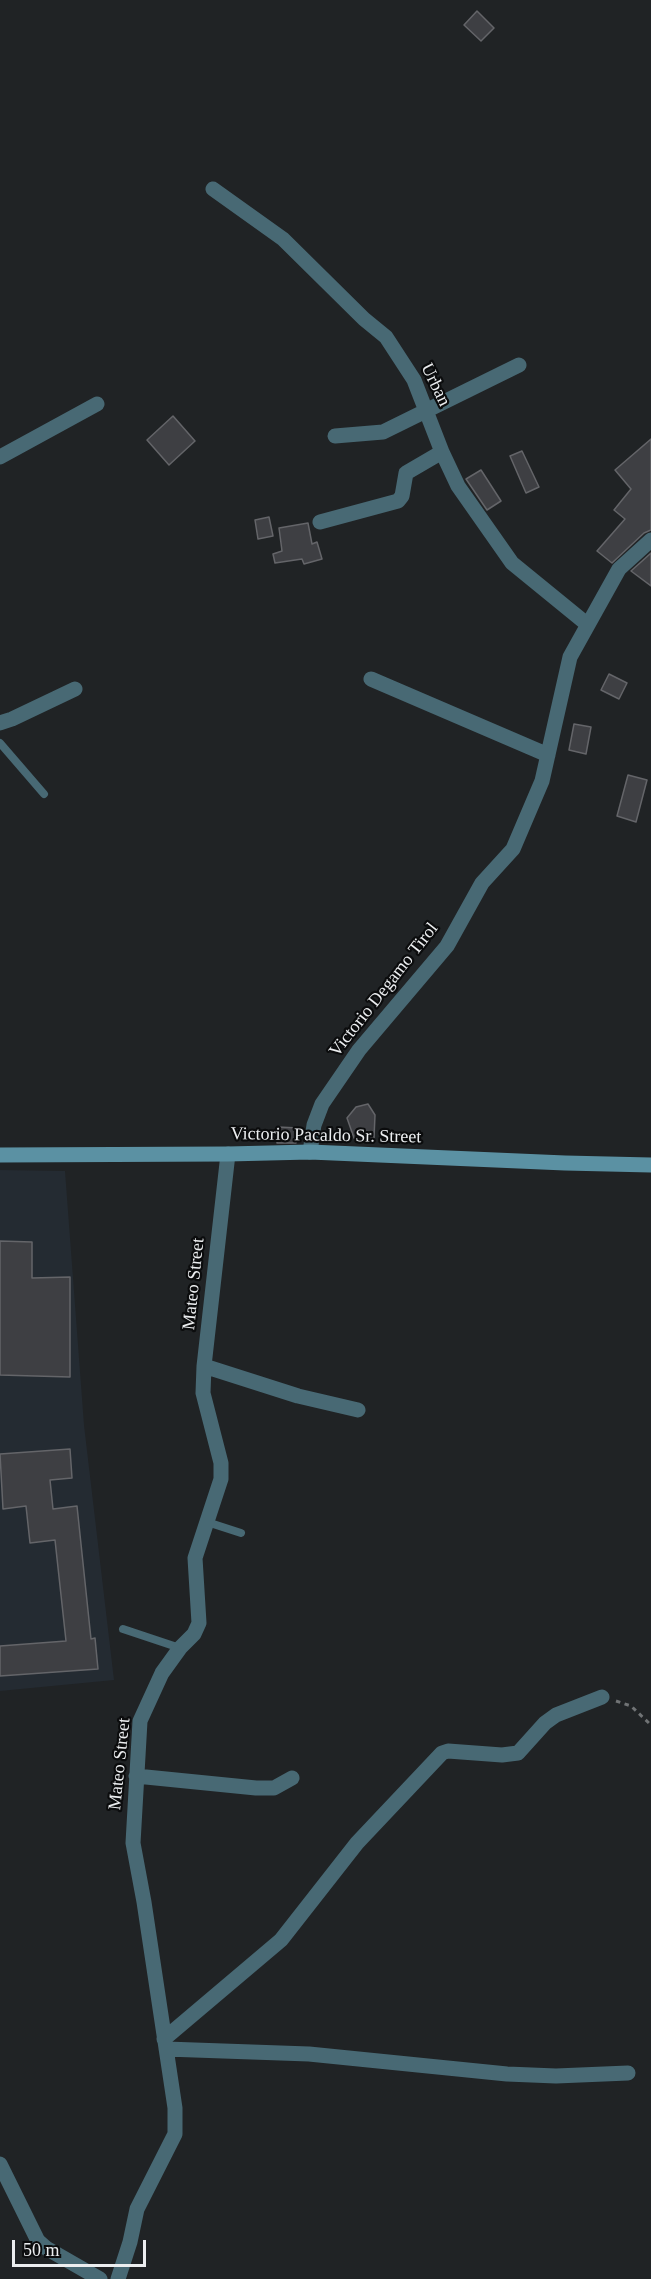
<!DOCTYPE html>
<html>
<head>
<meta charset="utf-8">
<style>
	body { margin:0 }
	#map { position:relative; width:651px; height:2279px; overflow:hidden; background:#202325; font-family:"Times New Roman",serif }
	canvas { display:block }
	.scale { position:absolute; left:12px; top:2240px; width:134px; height:27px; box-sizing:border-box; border:3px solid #eceef0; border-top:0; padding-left:8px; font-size:18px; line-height:21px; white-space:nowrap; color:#eceef0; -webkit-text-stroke:4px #0b0c0d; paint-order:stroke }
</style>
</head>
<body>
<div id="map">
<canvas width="651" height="2279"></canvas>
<div class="scale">50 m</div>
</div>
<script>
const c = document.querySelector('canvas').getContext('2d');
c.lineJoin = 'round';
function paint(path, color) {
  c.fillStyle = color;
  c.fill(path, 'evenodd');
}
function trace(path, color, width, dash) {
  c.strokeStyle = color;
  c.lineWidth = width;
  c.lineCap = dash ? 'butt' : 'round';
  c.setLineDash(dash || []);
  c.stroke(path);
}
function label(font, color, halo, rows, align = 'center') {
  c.font = font + ' "Times New Roman",serif';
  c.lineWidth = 4.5;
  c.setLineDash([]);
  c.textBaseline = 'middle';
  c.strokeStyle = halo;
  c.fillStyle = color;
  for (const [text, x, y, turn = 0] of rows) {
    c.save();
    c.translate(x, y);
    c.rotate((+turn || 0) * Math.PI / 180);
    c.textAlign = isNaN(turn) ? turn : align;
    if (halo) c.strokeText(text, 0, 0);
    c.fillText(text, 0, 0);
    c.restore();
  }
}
paint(new Path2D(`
	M 0,1170 L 65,1171 L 84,1425 L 114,1680 L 0,1691 Z`), '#242b32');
const building = new Path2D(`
	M 477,11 L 494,28 L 481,41 L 464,25 Z
	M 173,416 L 195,441 L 169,465 L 147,440 Z
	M 651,439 L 651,530 L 644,533 L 612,563 L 597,551 L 625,519 L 614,510 L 631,489 L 615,470 Z
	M 522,451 L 539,487 L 526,493 L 510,456 Z
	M 481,470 L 501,501 L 487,510 L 466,479 Z
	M 269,517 L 273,536 L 258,539 L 255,520 Z
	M 308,523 L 312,544 L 317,542 L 322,559 L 304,564 L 302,559 L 275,563 L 273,554 L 282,551 L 279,528 Z
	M 651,553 L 651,586 L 631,571 Z
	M 609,674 L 627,683 L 619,699 L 601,690 Z
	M 574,724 L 591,727 L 586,754 L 569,750 Z
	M 628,775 L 647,780 L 636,822 L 617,816 Z
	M 368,1104 L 375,1115 L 374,1138 L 354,1138 L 347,1118 L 356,1107 Z
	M 278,1127 L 298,1128 L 296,1143 L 277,1143 Z
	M 0,1241 L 32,1242 L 32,1278 L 70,1277 L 70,1377 L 0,1375 Z
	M 70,1449 L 72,1478 L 50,1480 L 53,1509 L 77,1506 L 91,1639 L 95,1638 L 98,1669 L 0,1676 L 0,1646 L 66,1641 L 55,1540 L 30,1543 L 26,1506 L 3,1509 L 0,1454 Z`);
paint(building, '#3e3f43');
trace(building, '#646569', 1.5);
trace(new Path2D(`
	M 616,1701 L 631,1706 L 651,1725`), '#707375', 3, [4.5, 4.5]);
trace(new Path2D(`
	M 0,743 L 44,794
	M 207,1522 L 241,1533
	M 123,1629 L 180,1648`), '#486974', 8);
trace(new Path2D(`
	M 213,189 L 283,239 L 364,319 L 386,337 L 414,380 L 442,452 L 458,486 L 512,563 L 588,625
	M 335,436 L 383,432 L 519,365
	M 0,457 L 97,404
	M 320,522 L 398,501 L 402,496 L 406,473 L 442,452
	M 371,679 L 548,755
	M 0,723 L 12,719 L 75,689
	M 310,1152 L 314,1125 L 322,1104 L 359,1050 L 447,946 L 482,883 L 513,849 L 542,781 L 570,657 L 619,569 L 651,540
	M 204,1366 L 298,1396 L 358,1410
	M 136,1776 L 256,1788 L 274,1788 L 292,1778
	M 164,2039 L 281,1940 L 357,1843 L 442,1753 L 448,1751 L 502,1755 L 518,1753 L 545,1723 L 556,1715 L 602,1697
	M 166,2049 L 309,2054 L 507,2074 L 556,2076 L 628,2073
	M 0,2164 L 38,2241 L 46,2248 L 100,2279
	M 118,2279 L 130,2242 L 137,2209 L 175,2134 L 175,2108 L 144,1902 L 133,1843 L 140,1721 L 162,1673 L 180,1648 L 194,1634 L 199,1623 L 195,1558 L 221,1479 L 221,1463 L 203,1393 L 204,1366 L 228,1154`), '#486974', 15);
trace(new Path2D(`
	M 0,1155 L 228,1154 L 310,1152 L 565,1163 L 651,1165`), '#5b91a3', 15);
label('18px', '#eceef0', '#0b0c0d', [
	["Urban",435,385,64],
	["Victorio Degamo Tirol",384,990,-52],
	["Victorio Pacaldo Sr. Street",326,1136,1],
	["Mateo Street",194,1284,-84],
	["Mateo Street",120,1764,-84]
]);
</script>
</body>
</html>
